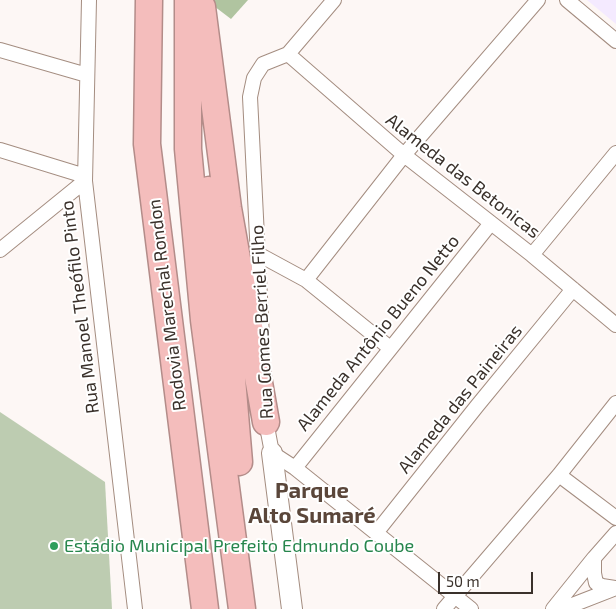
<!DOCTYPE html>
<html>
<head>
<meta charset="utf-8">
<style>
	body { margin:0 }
	#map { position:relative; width:616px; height:609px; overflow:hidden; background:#fdf7f5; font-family:"Exo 2",sans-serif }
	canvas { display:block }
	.scale { position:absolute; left:438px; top:572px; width:95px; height:22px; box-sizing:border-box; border:2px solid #3a312b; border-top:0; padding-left:6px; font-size:15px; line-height:18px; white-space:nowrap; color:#3a312b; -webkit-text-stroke:4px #fff; paint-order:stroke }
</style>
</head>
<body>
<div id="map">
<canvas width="616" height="609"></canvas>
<div class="scale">50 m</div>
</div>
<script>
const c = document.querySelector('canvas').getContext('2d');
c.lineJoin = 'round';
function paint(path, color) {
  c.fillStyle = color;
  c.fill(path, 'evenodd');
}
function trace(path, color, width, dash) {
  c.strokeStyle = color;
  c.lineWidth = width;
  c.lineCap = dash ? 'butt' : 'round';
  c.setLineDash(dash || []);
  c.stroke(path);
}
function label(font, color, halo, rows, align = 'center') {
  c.font = font + ' "Exo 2",sans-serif';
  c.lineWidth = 4;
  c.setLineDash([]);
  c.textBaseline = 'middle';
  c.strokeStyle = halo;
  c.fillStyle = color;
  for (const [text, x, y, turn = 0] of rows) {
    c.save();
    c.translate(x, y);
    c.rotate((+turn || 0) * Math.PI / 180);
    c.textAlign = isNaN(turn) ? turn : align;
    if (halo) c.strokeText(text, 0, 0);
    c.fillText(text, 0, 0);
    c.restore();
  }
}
paint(new Path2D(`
	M 587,0 L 616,0 L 616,24 Z`), '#f4eaff');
paint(new Path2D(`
	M 0,412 L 105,482 L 112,609 L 0,609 Z`), '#bdccb1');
paint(new Path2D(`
	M 206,0 L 248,0 L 231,19 Z`), '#b0c4a0');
const street = new Path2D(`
	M 89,0 L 85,181 L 135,609
	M 567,0 L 616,41
	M 0,50 L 87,75
	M 288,54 L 404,155 L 532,255 L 616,325
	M 0,150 L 85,176
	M 0,250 L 85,181
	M 258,254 L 306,280 L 390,348
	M 532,255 L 616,153
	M 306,280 L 404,155 L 538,0
	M 262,337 L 250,97 L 254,78 L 263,64 L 288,54 L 334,0
	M 265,416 L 272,453 L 295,468 L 471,609
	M 295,468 L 491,223
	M 559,475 L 616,518
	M 376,533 L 477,406 L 573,289
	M 594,558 L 594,573 L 596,583 L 602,586 L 615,588
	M 444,609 L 559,475 L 616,403
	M 553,609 L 594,558 L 616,533
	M 562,609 L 616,588`);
const secondary = new Path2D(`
	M 272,453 L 292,609`);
const highway = new Path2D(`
	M 149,0 L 147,144 L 205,609
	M 188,0 L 188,149 L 204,320 L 242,609
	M 202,7 L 228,208 L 266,422
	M 209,190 L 228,331 L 239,462`);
trace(street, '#a48d80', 16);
trace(secondary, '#a48d80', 22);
trace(highway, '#b38c89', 29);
trace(street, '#fff', 14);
trace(secondary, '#fff', 20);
trace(highway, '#f4bdbc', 26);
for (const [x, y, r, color] of [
	[54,546,5,"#2e9e5b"]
]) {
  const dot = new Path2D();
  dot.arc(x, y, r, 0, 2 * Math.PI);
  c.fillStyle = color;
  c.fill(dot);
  trace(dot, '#fff', 2);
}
label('18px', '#3a312b', '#fff', [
	["Alameda das Betonicas",463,176,38],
	["Rodovia Marechal Rondon",167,305,-97],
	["Rua Manoel Theófilo Pinto",80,307,-97],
	["Rua Gomes Berriel Filho",262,322,-93],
	["Alameda Antônio Bueno Netto",378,333,-51],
	["Alameda das Paineiras",460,399,-51]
]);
label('18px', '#27864d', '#fff', [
	["Estádio Municipal Prefeito Edmundo Coube",64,546]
], 'left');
label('bold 22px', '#5a463a', '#fff', [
	["Parque",312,491],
	["Alto Sumaré",312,516]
]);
</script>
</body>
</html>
